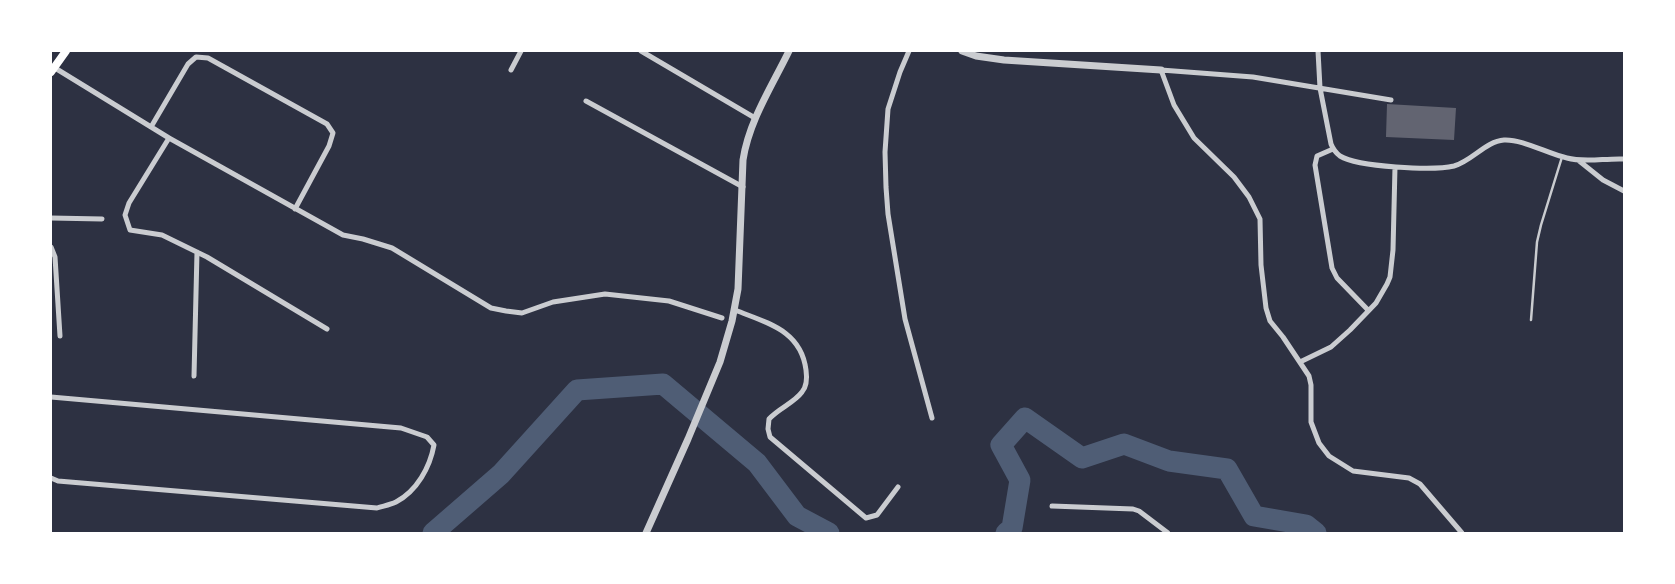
<!DOCTYPE html>
<html>
<head>
<meta charset="utf-8">
<style>
	body { margin:0 }
	#map { position:relative; width:1675px; height:584px; overflow:hidden; background:#2d3142; font-family:"Source Sans 3",sans-serif }
	canvas { display:block }
	.frame { position:absolute; inset:0; border:52px solid #fff; pointer-events:none }
</style>
</head>
<body>
<div id="map">
<canvas width="1675" height="584"></canvas>
<div class="frame"></div>
</div>
<script>
const c = document.querySelector('canvas').getContext('2d');
c.lineJoin = 'round';
function trace(path, color, width, dash) {
  c.strokeStyle = color;
  c.lineWidth = width;
  c.lineCap = dash ? 'butt' : 'round';
  c.setLineDash(dash || []);
  c.stroke(path);
}
function paint(path, color) {
  c.fillStyle = color;
  c.fill(path, 'evenodd');
}
trace(new Path2D(`
	M 433,533 L 501,474 L 577,390 L 663,384 L 757,463 L 797,516 L 829,533
	M 1006,533 L 1012,528 L 1020,480 L 1001,445 L 1025,418 L 1082,458 L 1124,444 L 1169,461 L 1227,469 L 1254,516 L 1306,525 L 1316,533`), '#4f5d75', 21);
paint(new Path2D(`
	M 1387,104 L 1456,108 L 1454,140 L 1386,137 Z`), '#626471');
trace(new Path2D(`
	M 1531,320 L 1537,242 L 1541,225 L 1562,157`), '#caccd0', 2.5);
trace(new Path2D(`
	M 641,51 L 755,118
	M 909,51 L 900,72 L 888,109 L 885,152 L 886,187 L 888,214 L 905,319 L 932,418
	M 1318,51 L 1320,88 L 1331,144 C 1333,149 1336,153 1340,156 C 1358,167 1433,171 1454,166 C 1472,161 1486,141 1504,140 C 1523,139 1548,154 1567,158 C 1585,163 1605,158 1624,159
	M 55,68 L 169,138 L 343,235 L 363,239 L 392,248 L 491,308 L 506,311 L 522,313 L 553,302 L 605,294 L 669,301 L 722,318
	M 511,70 L 521,51
	M 1391,100 L 1253,77 L 1161,70 L 1174,105 L 1194,138 L 1234,177 L 1249,197 L 1260,219 L 1261,265 L 1266,308 L 1270,321 L 1283,337 L 1309,376 L 1311,385 L 1311,422 L 1319,443 L 1329,456 L 1353,471 L 1409,478 L 1420,484 L 1462,533
	M 586,101 L 743,187
	M 151,127 L 188,64 L 196,57 L 208,58 L 327,124 L 333,133 L 329,146 L 295,209
	M 169,138 L 129,203 L 125,215 L 130,230 L 162,235 L 207,257 L 327,329
	M 1333,149 L 1317,156 L 1315,165 L 1332,268 L 1337,278 L 1368,310
	M 1578,160 L 1603,180 L 1624,191
	M 51,218 L 102,219
	M 51,247 L 55,257 L 60,336
	M 735,310 C 767,323 801,330 806,370 C 807,377 807,386 802,392 C 794,403 779,408 769,419 L 768,429 L 770,437 L 866,518 L 877,515 L 898,487
	M 1300,362 L 1331,347 L 1350,330 L 1376,303 L 1387,284 L 1390,277 L 1393,250 L 1395,167
	M 194,376 L 197,252
	M 51,397 L 401,428 L 427,437 L 434,445 C 430,467 417,491 396,502 C 390,505 383,506 377,508 L 58,481 L 51,478
	M 1052,506 L 1133,509 L 1139,511 L 1168,533`), '#caccd0', 5);
trace(new Path2D(`
	M 962,51 L 976,56 L 1004,60 L 1161,70
	M 646,533 L 688,439 L 720,362 L 732,321 L 738,289 L 743,160 C 749,121 772,86 789,51`), '#caccd0', 7);
trace(new Path2D(`
	M 51,72 L 66,51`), '#fff', 8);
</script>
</body>
</html>
